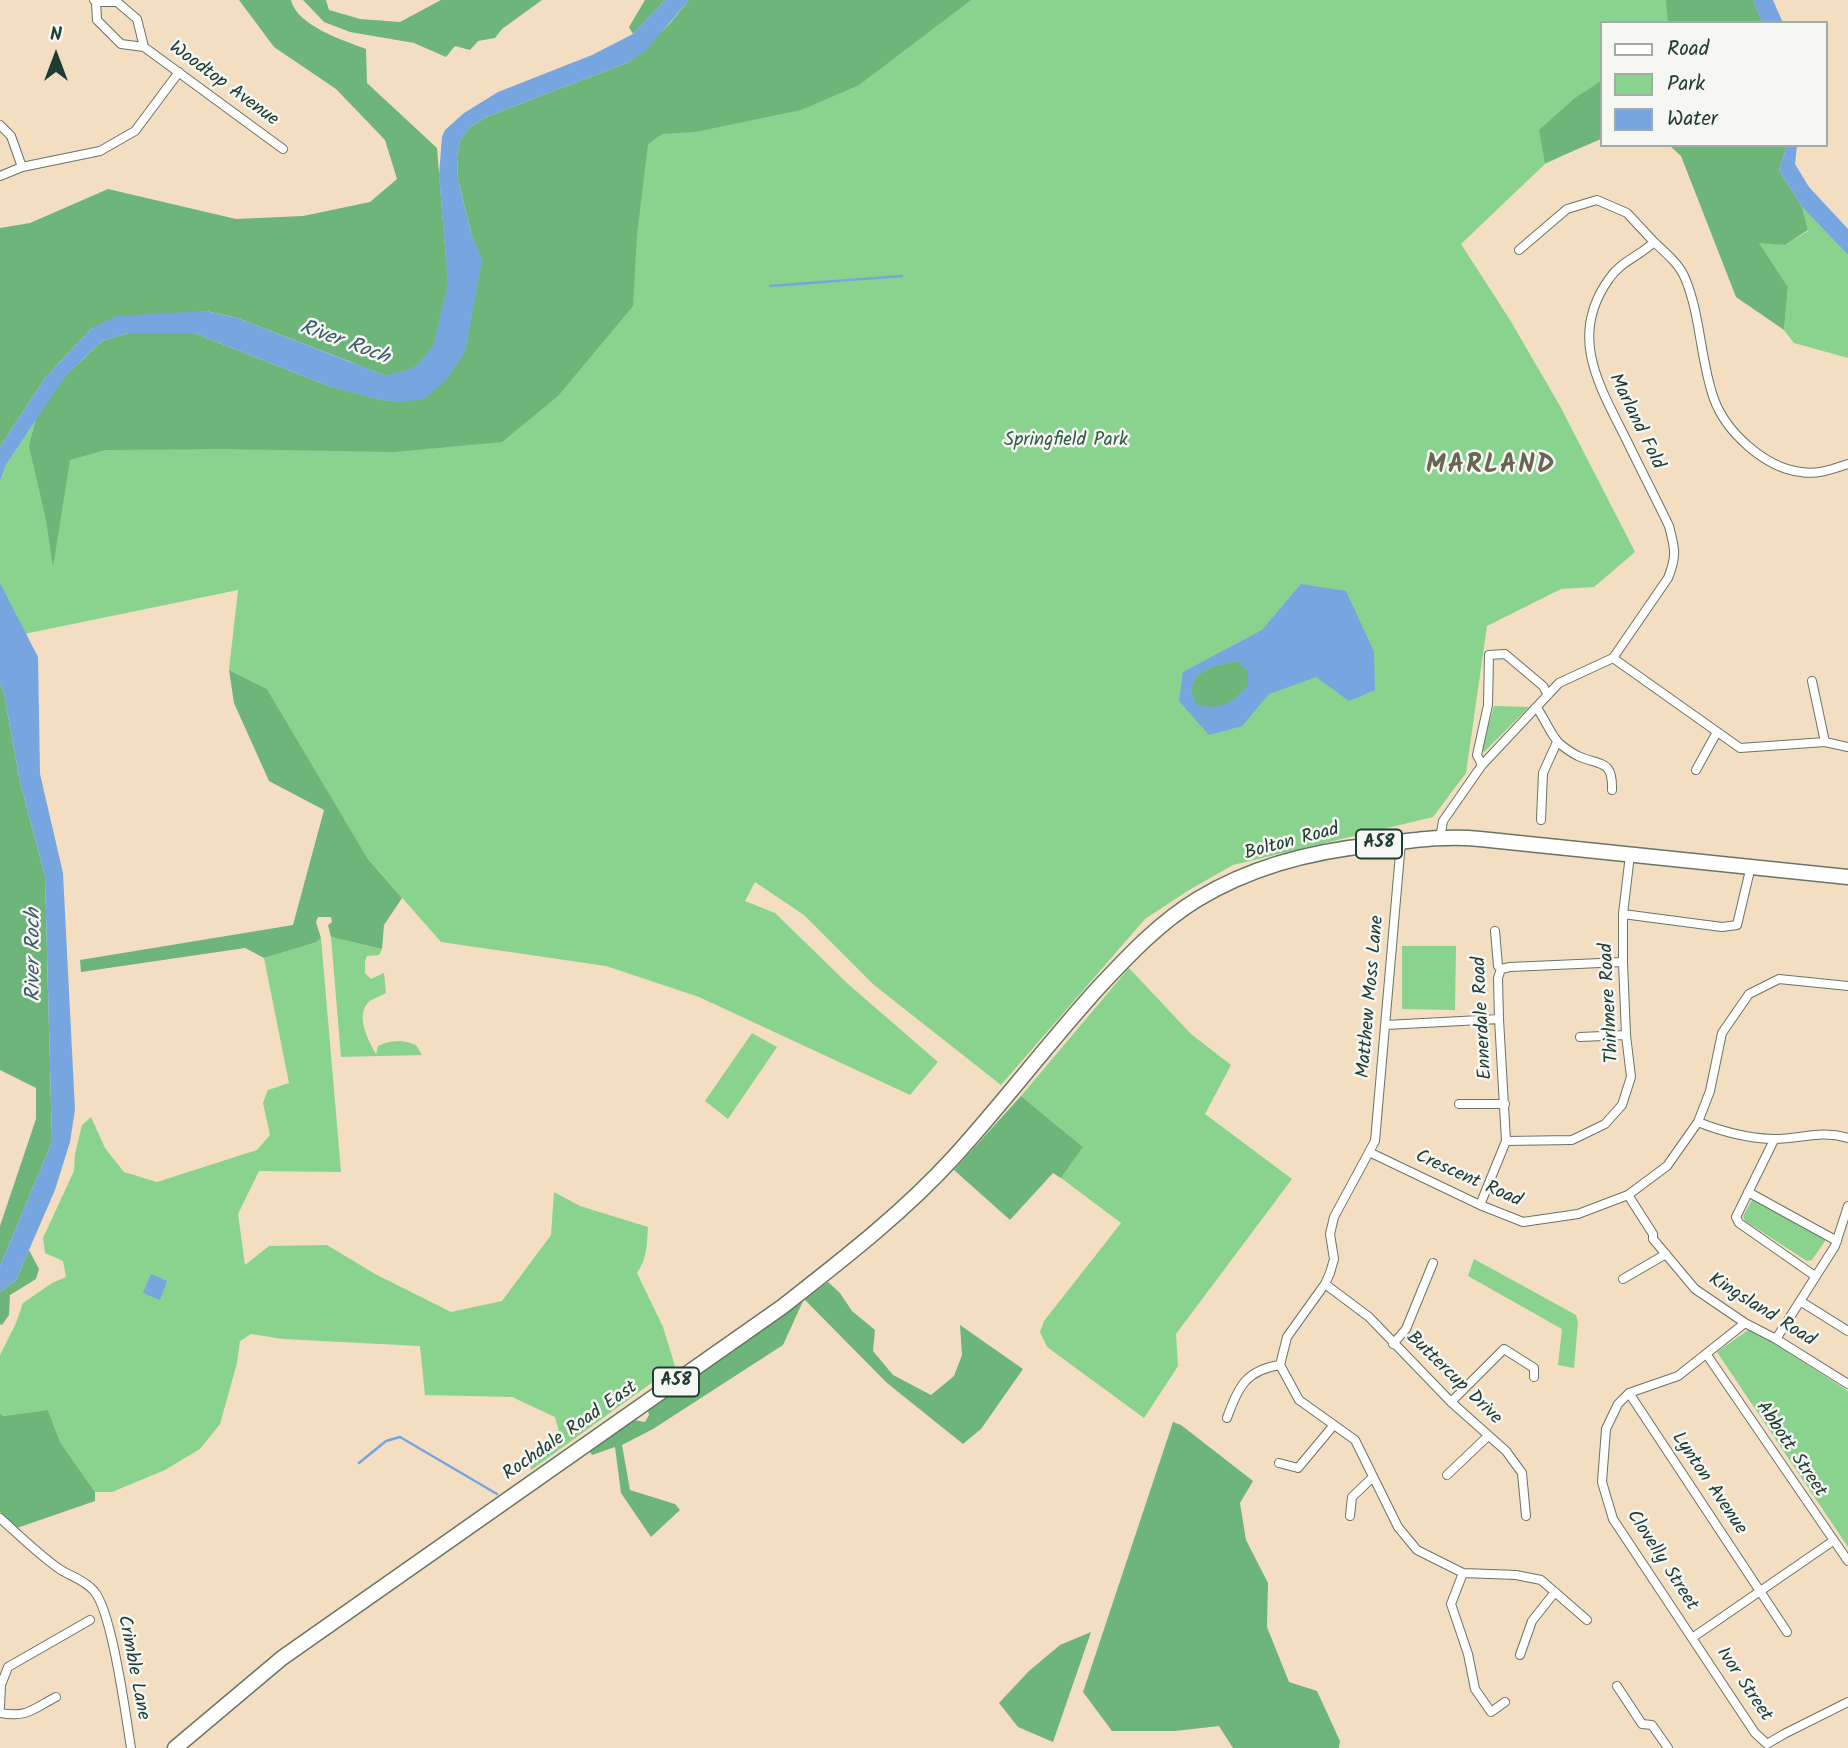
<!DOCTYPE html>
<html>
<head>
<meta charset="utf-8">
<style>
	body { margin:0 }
	#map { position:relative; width:1848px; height:1748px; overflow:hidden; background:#f3dec1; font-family:Kalam,sans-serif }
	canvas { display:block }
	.legend { position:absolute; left:1600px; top:21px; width:228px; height:126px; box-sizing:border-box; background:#f6f6f2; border:2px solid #a0aca6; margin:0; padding:9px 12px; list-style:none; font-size:21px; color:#1f3d34 }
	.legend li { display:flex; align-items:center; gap:14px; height:35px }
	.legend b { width:35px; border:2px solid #a0aca6 }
	.north { position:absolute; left:21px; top:21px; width:70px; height:70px; -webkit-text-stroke:5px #f6f6f2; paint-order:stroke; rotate:0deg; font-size:19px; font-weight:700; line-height:28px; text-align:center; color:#1f3d34 }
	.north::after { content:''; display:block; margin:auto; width:24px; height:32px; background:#1f3d34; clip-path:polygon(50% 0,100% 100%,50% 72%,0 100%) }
</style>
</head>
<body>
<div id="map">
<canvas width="1848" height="1748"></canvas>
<ul class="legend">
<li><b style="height:9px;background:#fff"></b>Road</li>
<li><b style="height:19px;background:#89d38f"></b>Park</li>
<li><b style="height:19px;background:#77a5e0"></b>Water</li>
</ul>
<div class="north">N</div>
</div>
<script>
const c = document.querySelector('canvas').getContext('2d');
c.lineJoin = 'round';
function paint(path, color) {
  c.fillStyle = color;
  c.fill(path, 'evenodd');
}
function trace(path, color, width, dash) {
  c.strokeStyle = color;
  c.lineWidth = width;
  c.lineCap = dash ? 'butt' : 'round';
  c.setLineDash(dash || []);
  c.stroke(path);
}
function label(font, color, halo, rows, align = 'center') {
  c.font = font + ' Kalam,sans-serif';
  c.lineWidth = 5;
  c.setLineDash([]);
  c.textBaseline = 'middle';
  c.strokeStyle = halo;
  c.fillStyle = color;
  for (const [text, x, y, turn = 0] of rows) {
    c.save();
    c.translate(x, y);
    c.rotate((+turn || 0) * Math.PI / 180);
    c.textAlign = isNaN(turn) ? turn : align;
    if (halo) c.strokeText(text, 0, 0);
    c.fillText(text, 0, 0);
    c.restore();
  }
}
paint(new Path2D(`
	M 689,0 L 1753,0 L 1762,23 L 1601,23 L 1601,138 L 1545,164 L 1461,244 L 1510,320 L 1560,406 L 1635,552 L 1594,587 L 1561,589 L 1487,626 L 1466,773 L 1433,817 L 1233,865 L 1189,890 L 1145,919 L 1001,1085 L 874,985 L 804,915 L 755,882 L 745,901 L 775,913 L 848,984 L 938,1062 L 910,1095 L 699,997 L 606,966 L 441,942 L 368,859 L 267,689 L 229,670 L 238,590 L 24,634 L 0,583 L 0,481 L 6,465 L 66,375 L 331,387 L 646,50 Z
	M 1802,207 L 1848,255 L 1848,358 L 1794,343 L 1784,330 L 1788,287 L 1758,242 L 1785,245 L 1808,231 Z
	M 1494,706 L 1529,707 L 1484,752 L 1482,749 Z
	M 331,937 L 382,949 L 379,955 L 367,956 L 365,962 L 365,973 L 371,979 L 384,973 L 386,993 C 381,996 374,998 370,1001 C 354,1014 368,1040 376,1054 L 378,1046 C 392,1040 402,1039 416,1045 L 422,1055 L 341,1057 Z
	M 321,938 L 341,1172 L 259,1171 L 238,1214 L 245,1265 L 269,1246 L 327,1245 L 375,1274 L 451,1312 L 502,1301 L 551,1235 L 554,1192 L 580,1206 L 648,1227 C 647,1243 647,1259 637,1273 L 663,1327 L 675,1366 L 531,1470 L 530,1462 L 559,1432 L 555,1417 L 512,1397 L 425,1395 L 420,1346 L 283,1339 L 251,1334 L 240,1341 L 237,1363 L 220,1424 L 200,1449 L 165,1470 L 112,1492 L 95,1492 L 60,1442 L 48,1410 L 3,1416 L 0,1413 L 0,1355 L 16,1323 L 23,1303 L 52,1283 L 66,1277 L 63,1261 L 45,1253 L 43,1238 L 74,1171 L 75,1154 L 82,1125 L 91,1117 L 105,1148 L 124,1172 L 157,1182 L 257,1150 L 270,1135 L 263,1103 L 268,1090 L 289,1083 L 264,958 L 317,942 Z
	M 1402,946 L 1456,946 L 1455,1010 L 1402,1009 Z
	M 1129,968 L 1191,1034 L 1231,1065 L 1205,1114 L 1292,1179 L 1176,1334 L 1178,1366 L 1144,1418 L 1047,1347 L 1040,1332 L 1044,1321 L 1121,1223 L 1061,1178 L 1083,1147 L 1021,1096 Z
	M 752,1033 L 777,1047 L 728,1119 L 705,1101 Z
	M 1752,1200 L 1757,1200 L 1824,1238 L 1825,1241 L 1812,1260 L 1807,1261 L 1745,1221 L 1743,1216 Z
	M 1474,1259 L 1576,1315 L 1578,1322 L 1574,1368 L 1558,1365 L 1562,1329 L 1468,1276 Z
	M 1751,1328 L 1848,1391 L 1848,1547 L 1717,1352 Z`), '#89d38f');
paint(new Path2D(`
	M 239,0 L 291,0 C 297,26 343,40 366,49 L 367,83 L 437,148 L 448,284 L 433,347 L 415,367 L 387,376 L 237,318 L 206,311 L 92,328 L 45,378 L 0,447 L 0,228 L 30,223 L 108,189 L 236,219 L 303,216 L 370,202 L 397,179 L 385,140 L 336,89 L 274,47 Z
	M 303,0 L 326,0 L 329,10 L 360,19 L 400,22 L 441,0 L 542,0 L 502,29 L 495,38 L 478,41 L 470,50 L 455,46 L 446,57 L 414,43 L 350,32 L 324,22 Z
	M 645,0 L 665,0 L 633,34 L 629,27 Z
	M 689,0 L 971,0 L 859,85 L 801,110 L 695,132 L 662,134 L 648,144 L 637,235 L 633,306 L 558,396 L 502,442 L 394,452 L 225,449 L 105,450 L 70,460 L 53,567 L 46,520 L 29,446 L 37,415 L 66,375 L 102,341 L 128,333 L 194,333 L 331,387 L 380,400 L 403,402 L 465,352 L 482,260 L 471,233 L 458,179 L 457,157 L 460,141 L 469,128 L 486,117 L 629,62 L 671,23 Z
	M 1666,0 L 1753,0 L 1762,23 L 1668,23 Z
	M 1601,81 L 1601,139 L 1545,163 L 1539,130 L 1575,98 Z
	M 1669,145 L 1787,145 L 1779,170 L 1802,207 L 1808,230 L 1785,245 L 1759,243 L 1788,287 L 1784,330 L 1736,297 L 1681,156 Z
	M 1237,661 L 1248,671 L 1248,686 C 1232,703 1220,713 1196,704 L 1191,690 L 1196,676 L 1213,666 Z
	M 229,670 L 267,689 L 368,859 L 402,898 L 384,925 L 382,949 L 331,937 L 328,925 L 332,922 L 331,917 L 318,917 L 316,922 L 321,938 L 317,942 L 264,958 L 245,948 L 81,972 L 80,960 L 293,925 L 324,810 L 269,781 L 234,703 Z
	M 0,684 L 4,693 L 20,782 L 45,876 L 52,1142 L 0,1266 L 0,1226 L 36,1119 L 36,1088 L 0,1070 Z
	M 1021,1096 L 1083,1147 L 1061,1178 L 1053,1173 L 1010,1220 L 954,1170 Z
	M 29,1250 L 39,1269 L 36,1279 L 10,1295 L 9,1315 L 2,1325 L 0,1324 L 0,1292 L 16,1280 Z
	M 828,1282 L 840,1293 L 852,1311 L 875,1330 L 873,1351 L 893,1375 L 931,1395 L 954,1376 L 962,1355 L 960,1325 L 1023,1369 L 981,1429 L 963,1444 L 887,1383 L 804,1299 L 783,1345 L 653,1429 L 622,1445 L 630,1490 L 675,1504 L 680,1510 L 651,1537 L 621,1493 L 615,1447 L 592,1455 L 590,1452 L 634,1420 L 645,1422 L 649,1415 L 648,1411 Z
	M 48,1410 L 60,1442 L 95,1492 L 95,1501 L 17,1528 L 0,1512 L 0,1413 L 3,1416 Z
	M 1173,1422 L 1181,1425 L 1253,1481 L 1240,1503 L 1246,1540 L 1268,1583 L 1267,1627 L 1289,1682 L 1317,1691 L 1340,1741 L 1339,1748 L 1233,1748 L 1219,1726 L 1175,1731 L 1112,1731 L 1083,1692 Z
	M 1091,1632 L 1053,1742 L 1018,1727 L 999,1703 L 1029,1671 L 1060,1645 Z`), '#6eb57a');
paint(new Path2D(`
	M 665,0 L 689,0 L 646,50 L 629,62 L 486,117 L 469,128 L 460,141 L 457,157 L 458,179 L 471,233 L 482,260 L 465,352 L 447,379 L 424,399 L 403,402 L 380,400 L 331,387 L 194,333 L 128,333 L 102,341 L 66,375 L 6,465 L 0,481 L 0,447 L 45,378 L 92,328 L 117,316 L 206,311 L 237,318 L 386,376 L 415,367 L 433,347 L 448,284 L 439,175 L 442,137 L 445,130 L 464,113 L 498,92 L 592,55 L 633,34 Z
	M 1753,0 L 1773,0 L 1783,23 L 1762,23 Z
	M 1787,145 L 1797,145 L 1795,164 L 1809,187 L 1848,229 L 1848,255 L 1802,207 L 1779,170 Z
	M 0,583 L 38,657 L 40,774 L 63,873 L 75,1110 L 70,1142 L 55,1190 L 16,1280 L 0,1292 L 0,1266 L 52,1142 L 45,876 L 20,782 L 4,693 L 0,684 Z
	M 1301,584 L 1346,591 L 1374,652 L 1375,690 L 1349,701 L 1316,677 L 1269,694 L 1242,726 L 1209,735 L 1179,701 L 1183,672 L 1262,630 ZM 1237,661 L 1248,671 L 1248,686 C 1233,703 1219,712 1196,704 L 1191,690 L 1196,676 L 1213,666 Z
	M 151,1274 L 167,1281 L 160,1300 L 143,1293 Z`), '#77a5e0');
trace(new Path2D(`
	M 770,286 L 902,276
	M 359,1463 L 386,1441 L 400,1437 L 497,1494`), '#77a5e0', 2.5);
const minor = new Path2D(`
	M 94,0 L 96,2 L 117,2 L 137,19 L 144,47
	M 96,2 L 97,20 L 121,44 L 144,47 L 283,149
	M 0,125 L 11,136 L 22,167
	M 0,176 L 22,167 L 100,151 L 135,131 L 179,72
	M 1519,250 L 1567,209 L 1597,200 L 1627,213 L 1654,242
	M 1613,658 L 1740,748 L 1825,742 L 1848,747
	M 1812,681 L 1825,742
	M 1536,707 C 1545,718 1550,735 1560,744 C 1565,748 1572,753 1578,756 C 1600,766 1613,759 1612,790
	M 1482,765 L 1477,755 L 1488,705 L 1489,655 L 1505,654 L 1543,686 L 1548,695
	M 1696,770 L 1717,732
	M 1541,820 L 1543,773 L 1557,742
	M 1440,838 L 1443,821 L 1482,765 L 1559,683 L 1613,658 L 1668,578 C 1677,556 1675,549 1669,526 C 1655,497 1640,468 1626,439 C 1599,385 1568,336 1609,279 C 1621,261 1640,256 1654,242 C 1666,253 1679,264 1685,278 C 1701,316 1700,360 1714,399 C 1726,432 1765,468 1801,472 C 1817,475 1833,469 1848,464
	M 1401,842 L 1375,1141 L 1334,1217 L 1330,1234 L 1334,1259 L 1330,1273 L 1325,1284 L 1287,1337 L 1280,1365 L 1299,1400 L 1355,1440 L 1398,1527 L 1417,1550 L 1463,1573 L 1516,1575 L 1541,1580 L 1587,1620
	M 1623,914 L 1722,927 L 1737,925 L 1751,866
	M 1501,969 L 1510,967 L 1623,962
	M 1386,1025 L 1499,1019
	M 1580,1037 L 1626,1035
	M 1459,1104 L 1505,1104
	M 1698,1122 C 1723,1132 1745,1138 1772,1139 C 1800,1140 1819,1129 1848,1138
	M 1774,1140 L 1736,1217 L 1739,1223 L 1815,1276
	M 1506,1141 L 1572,1140 L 1605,1124 L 1622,1105 L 1631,1077 L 1626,1035 L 1623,962 L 1623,914 L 1630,855
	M 1369,1152 L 1480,1205 L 1523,1222 L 1578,1214 L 1628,1195 L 1667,1166 L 1698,1122 L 1710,1091 L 1722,1033 L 1749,994 L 1779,979 L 1848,986
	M 1748,1192 L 1837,1241
	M 1628,1195 L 1653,1234 L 1653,1239 L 1695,1289 L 1745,1323 L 1776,1339 L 1848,1384
	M 1480,1205 L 1506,1141 L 1499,1019 L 1498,978 L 1501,969 L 1498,966 L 1495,931
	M 1623,1279 L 1666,1254
	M 1325,1284 L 1369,1317 L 1451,1402 L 1506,1451 L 1522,1473 L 1526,1516
	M 1800,1301 L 1848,1331
	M 1745,1323 L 1678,1376 L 1629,1393 L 1618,1404 L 1606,1429 L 1602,1482 L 1613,1519 L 1755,1733 L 1767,1744
	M 1776,1339 L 1835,1246 L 1848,1206
	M 1393,1344 L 1406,1329 L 1433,1263
	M 1707,1355 L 1848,1561
	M 1629,1393 L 1787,1632
	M 1451,1402 L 1504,1349 L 1534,1368 L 1534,1377
	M 1227,1418 C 1238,1387 1246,1370 1280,1365
	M 1279,1463 L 1298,1468 L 1333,1426
	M 1447,1475 L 1488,1436
	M 1350,1516 L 1352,1497 L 1373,1477
	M 0,1518 C 19,1535 37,1553 58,1568 C 69,1576 84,1579 94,1591 C 112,1611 126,1717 131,1748
	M 1463,1573 L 1451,1604 L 1468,1654 L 1475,1689 L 1491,1712 L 1505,1702
	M 1692,1638 L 1833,1541
	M 1520,1655 L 1532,1621 L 1555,1592
	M 1617,1686 L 1642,1724 L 1652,1725 L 1668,1748
	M 0,1707 L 1,1685 L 8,1667 L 90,1620
	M 0,1713 C 27,1718 33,1709 56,1697
	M 1767,1744 L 1784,1734 L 1848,1702`);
const trunk = new Path2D(`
	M 175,1748 L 282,1658 L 782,1307 C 842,1260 903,1213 954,1157 C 1004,1102 1049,1042 1099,987 C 1129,955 1160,922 1198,899 C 1251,867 1312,851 1374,845 C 1409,841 1444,835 1480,839 L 1848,877`);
trace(minor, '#697565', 10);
trace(trunk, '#697565', 17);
trace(minor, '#fff', 8);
trace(trunk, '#fff', 14);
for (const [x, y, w] of [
	[1379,844,46],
	[676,1382,46]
]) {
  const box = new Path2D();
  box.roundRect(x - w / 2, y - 14.5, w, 29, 5);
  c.fillStyle = '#f6f6f2';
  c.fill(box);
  trace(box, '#1f3d34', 2);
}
label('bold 18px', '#1f3d34', null, [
	["A58",1379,844],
	["A58",676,1382]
]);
label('19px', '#1f3d34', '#f6f6f2', [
	["Woodtop Avenue",223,85,36],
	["Marland Fold",1635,422,64],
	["Bolton Road",1292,843,-15],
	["Matthew Moss Lane",1372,997,-85],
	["Thirlmere Road",1611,1003,-93],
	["Ennerdale Road",1484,1018,-93],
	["Crescent Road",1468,1180,24],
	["Kingsland Road",1761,1311,32],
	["Buttercup Drive",1453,1379,44],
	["Rochdale Road East",571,1432,-35],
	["Abbott Street",1790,1450,56],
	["Lynton Avenue",1708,1484,56],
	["Clovelly Street",1661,1561,57],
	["Crimble Lane",132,1668,79],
	["Ivor Street",1743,1685,56]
]);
label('19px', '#345b46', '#f6f6f2', [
	["Springfield Park",1066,442]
]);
label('italic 21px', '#395c68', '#f6f6f2', [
	["River Roch",344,344,20],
	["River Roch",35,955,-90]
]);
c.letterSpacing = '2px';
label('bold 26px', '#676553', '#f6f6f2', [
	["MARLAND",1491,468]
]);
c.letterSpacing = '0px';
</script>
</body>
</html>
